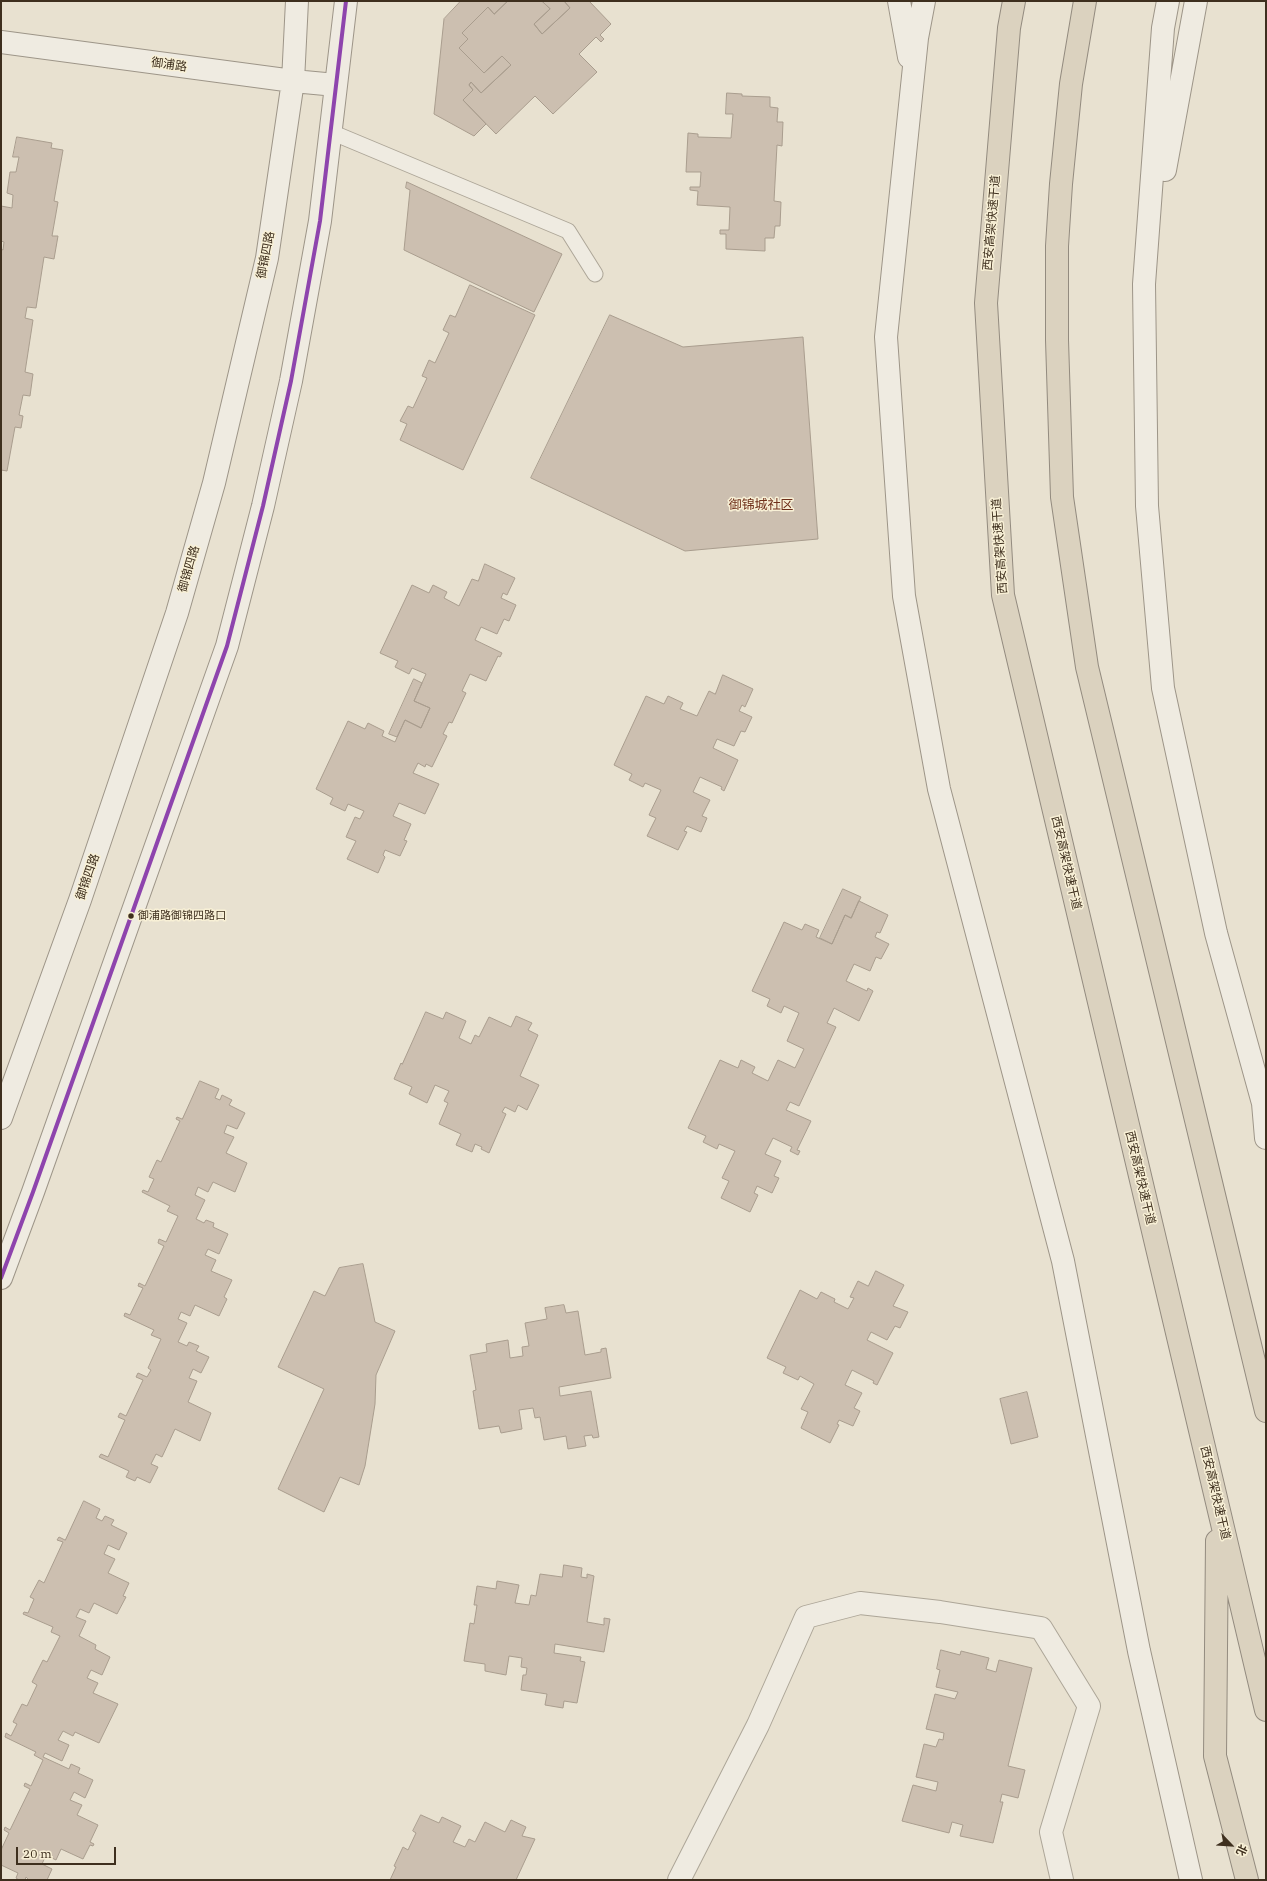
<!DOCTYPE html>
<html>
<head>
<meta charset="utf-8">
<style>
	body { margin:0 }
	#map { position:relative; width:1267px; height:1881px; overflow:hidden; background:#e8e1d0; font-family:"IBM Plex Serif","Noto Sans SC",serif }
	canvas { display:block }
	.frame { position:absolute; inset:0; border:2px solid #3e2f1e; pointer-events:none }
	.north { position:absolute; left:1211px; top:1825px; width:40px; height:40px; -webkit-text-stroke:3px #f8f0d6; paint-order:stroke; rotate:115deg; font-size:11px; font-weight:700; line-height:16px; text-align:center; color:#3e2f1e }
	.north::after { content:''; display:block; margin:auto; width:14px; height:18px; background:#3e2f1e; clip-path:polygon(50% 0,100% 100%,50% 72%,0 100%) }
	.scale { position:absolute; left:16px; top:1847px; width:100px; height:18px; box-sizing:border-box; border:2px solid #3e2f1e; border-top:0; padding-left:5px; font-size:12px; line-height:14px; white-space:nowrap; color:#3e2f1e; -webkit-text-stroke:3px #f8f0d6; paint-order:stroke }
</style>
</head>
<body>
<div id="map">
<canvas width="1267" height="1881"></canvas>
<div class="frame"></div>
<div class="north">北</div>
<div class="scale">20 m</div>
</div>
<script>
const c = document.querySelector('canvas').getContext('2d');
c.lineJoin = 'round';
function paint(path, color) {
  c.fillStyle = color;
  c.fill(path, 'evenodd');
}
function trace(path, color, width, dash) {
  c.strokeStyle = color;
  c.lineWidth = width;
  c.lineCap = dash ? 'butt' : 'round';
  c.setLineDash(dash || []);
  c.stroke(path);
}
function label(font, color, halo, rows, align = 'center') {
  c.font = font + ' "IBM Plex Serif","Noto Sans SC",serif';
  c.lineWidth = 3;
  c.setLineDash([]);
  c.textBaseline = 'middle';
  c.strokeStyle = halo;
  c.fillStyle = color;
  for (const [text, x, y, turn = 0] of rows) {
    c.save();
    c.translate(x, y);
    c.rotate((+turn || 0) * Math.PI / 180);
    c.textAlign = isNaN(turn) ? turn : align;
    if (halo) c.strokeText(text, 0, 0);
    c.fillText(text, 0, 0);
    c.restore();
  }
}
const building = new Path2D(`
	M 461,1 L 508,1 L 494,14 L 488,7 L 462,33 L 468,39 L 459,48 L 484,73 L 502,56 L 511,65 L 481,93 L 471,82 L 469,85 L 473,90 L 463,100 L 486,124 L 474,136 L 434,114 L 444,19 Z
	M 508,1 L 542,1 L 550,9 L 534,24 L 542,34 L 570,8 L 564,1 L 589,1 L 611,24 L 600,35 L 604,39 L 601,42 L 596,37 L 579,54 L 597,72 L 553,114 L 535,96 L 496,134 L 463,100 L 473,90 L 469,85 L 471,82 L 481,93 L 511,65 L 502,56 L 484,73 L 459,48 L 468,39 L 462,33 L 488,7 L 494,14 Z
	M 542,1 L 564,1 L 570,8 L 542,34 L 534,24 L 550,9 Z
	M 727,93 L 742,94 L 742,96 L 770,97 L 770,107 L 778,108 L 777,122 L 783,122 L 782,146 L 777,145 L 774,201 L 781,202 L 780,226 L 775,226 L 774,238 L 765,238 L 765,251 L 726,249 L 726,234 L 720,234 L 720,230 L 729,230 L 730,207 L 697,205 L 698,191 L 690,190 L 690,187 L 700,187 L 701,172 L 686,172 L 688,133 L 698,134 L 698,137 L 731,138 L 733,114 L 726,114 Z
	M 17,137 L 52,143 L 51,148 L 63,150 L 54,201 L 58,202 L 52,236 L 58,236 L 54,259 L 44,257 L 36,308 L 27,307 L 25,318 L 33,320 L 25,372 L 33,374 L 30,396 L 23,395 L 19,415 L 23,416 L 21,428 L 15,427 L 7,471 L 1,470 L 1,249 L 3,250 L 4,242 L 1,241 L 1,206 L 12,208 L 13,195 L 7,193 L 10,172 L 16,172 L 19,157 L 13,157 Z
	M 407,182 L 562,254 L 534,312 L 404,250 L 410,190 L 406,188 Z
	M 470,285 L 535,315 L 463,470 L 400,440 L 407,424 L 400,421 L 408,406 L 413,408 L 427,378 L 422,376 L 429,360 L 435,363 L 449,333 L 443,330 L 450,315 L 455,317 Z
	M 610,315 L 683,347 L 803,337 L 818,539 L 685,551 L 531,478 Z
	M 485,564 L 515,578 L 507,595 L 503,593 L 501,598 L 516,605 L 509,621 L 504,619 L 497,634 L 481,627 L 475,640 L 502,653 L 500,657 L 498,656 L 486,681 L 470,674 L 462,691 L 466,693 L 452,723 L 449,722 L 443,734 L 447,736 L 432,767 L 426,764 L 425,767 L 418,763 L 413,773 L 439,784 L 425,814 L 399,803 L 393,816 L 411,824 L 404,840 L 407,841 L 400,856 L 385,850 L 383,855 L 385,857 L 378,873 L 347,859 L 356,841 L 346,837 L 355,817 L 360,819 L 364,811 L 348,804 L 345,811 L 330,804 L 333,798 L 316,789 L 348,721 L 365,729 L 368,723 L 384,731 L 382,736 L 395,742 L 405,720 L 421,728 L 430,708 L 414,701 L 426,674 L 412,668 L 409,674 L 395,667 L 398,661 L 380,653 L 412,585 L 429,593 L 433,585 L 447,592 L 444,598 L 459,606 L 472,579 L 478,581 Z
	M 723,675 L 753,689 L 745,707 L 742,705 L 739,711 L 752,717 L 745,732 L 741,731 L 734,746 L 717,739 L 713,748 L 738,760 L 724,791 L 721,789 L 722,787 L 700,777 L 693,792 L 710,800 L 702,816 L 707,818 L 701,832 L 687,826 L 684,831 L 687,832 L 678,850 L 647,836 L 656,818 L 649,815 L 661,790 L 645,783 L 643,787 L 629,780 L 632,774 L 614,765 L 646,696 L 664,704 L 668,696 L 683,703 L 680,709 L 697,716 L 709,691 L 715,694 Z
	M 414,679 L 422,683 L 414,701 L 430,708 L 421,728 L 405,720 L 397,737 L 389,734 Z
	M 843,889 L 861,897 L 851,918 L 845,915 L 832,944 L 820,938 Z
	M 859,901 L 888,915 L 880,933 L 877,932 L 875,937 L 889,944 L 881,959 L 876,957 L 870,971 L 854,964 L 846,981 L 867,991 L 868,988 L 873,991 L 859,1021 L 834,1008 L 827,1023 L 836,1027 L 799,1106 L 790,1102 L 786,1110 L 811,1121 L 797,1150 L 800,1151 L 798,1155 L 790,1151 L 792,1147 L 773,1138 L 765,1154 L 781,1161 L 774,1176 L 779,1178 L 772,1193 L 757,1186 L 754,1193 L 758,1195 L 750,1212 L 721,1198 L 729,1181 L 722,1178 L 735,1151 L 719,1144 L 717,1149 L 703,1142 L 706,1136 L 688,1128 L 720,1060 L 738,1068 L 741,1060 L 755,1067 L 752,1073 L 768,1081 L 778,1060 L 795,1068 L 804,1049 L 787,1041 L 799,1013 L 784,1006 L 781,1013 L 767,1006 L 770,999 L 752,991 L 784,922 L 802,930 L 805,924 L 819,930 L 816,937 L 832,944 L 845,915 L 851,918 Z
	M 426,1012 L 443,1019 L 446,1012 L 466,1021 L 459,1038 L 471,1044 L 475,1035 L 479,1037 L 489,1017 L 511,1027 L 516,1016 L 532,1023 L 528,1030 L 538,1035 L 520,1076 L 539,1085 L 527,1110 L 518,1105 L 515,1112 L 505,1107 L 502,1112 L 506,1114 L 489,1153 L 481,1149 L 482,1147 L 475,1144 L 472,1152 L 456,1145 L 461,1134 L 439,1124 L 448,1103 L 444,1101 L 449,1091 L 435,1085 L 427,1103 L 409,1094 L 412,1087 L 394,1079 L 401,1063 L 402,1064 Z
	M 200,1081 L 219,1089 L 215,1098 L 220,1100 L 222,1095 L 232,1100 L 229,1105 L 245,1113 L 237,1129 L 227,1125 L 224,1133 L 234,1137 L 226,1153 L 247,1163 L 235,1192 L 213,1182 L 208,1192 L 198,1187 L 195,1195 L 205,1200 L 196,1219 L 204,1223 L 206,1220 L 214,1223 L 213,1227 L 228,1234 L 219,1254 L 208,1249 L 205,1255 L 216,1260 L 211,1271 L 232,1280 L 224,1297 L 227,1299 L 219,1316 L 195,1305 L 190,1316 L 181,1312 L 178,1319 L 187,1323 L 178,1342 L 187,1346 L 189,1342 L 199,1346 L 196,1351 L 209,1357 L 201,1373 L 193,1369 L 189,1378 L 197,1381 L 188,1402 L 211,1413 L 200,1441 L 175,1429 L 162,1457 L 156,1454 L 151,1464 L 158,1467 L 150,1483 L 137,1477 L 135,1481 L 126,1477 L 129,1471 L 99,1457 L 101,1454 L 108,1457 L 125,1420 L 118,1417 L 120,1413 L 126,1416 L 143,1380 L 136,1377 L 138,1373 L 147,1377 L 151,1370 L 148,1368 L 161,1339 L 151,1335 L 154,1330 L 124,1316 L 125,1313 L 130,1315 L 143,1288 L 138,1286 L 139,1283 L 145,1286 L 164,1246 L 158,1243 L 159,1239 L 166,1242 L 178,1216 L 167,1211 L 170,1206 L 142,1192 L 143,1190 L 148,1192 L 154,1179 L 149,1177 L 157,1160 L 161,1162 L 180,1121 L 176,1119 L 177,1117 L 182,1119 Z
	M 363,1264 L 375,1322 L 395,1331 L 376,1375 L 375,1404 L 365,1466 L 359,1485 L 340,1477 L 324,1512 L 278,1489 L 324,1389 L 278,1367 L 314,1291 L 325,1296 L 339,1268 Z
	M 876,1271 L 904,1285 L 893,1306 L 908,1312 L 900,1328 L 895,1326 L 887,1340 L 871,1332 L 867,1340 L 893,1353 L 877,1385 L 873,1383 L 874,1381 L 852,1370 L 845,1385 L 862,1393 L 854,1408 L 860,1411 L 853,1426 L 839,1420 L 837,1424 L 839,1425 L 830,1443 L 801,1428 L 808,1412 L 801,1409 L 814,1384 L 800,1376 L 798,1380 L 783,1373 L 786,1367 L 767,1358 L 800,1290 L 817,1299 L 821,1292 L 835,1299 L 834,1302 L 848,1309 L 854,1298 L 850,1297 L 858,1281 L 868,1286 Z
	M 564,1305 L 566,1313 L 578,1311 L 585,1355 L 601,1352 L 601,1349 L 606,1348 L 611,1378 L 559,1387 L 560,1396 L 591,1391 L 599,1437 L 593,1438 L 592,1435 L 584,1436 L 586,1446 L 568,1449 L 566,1436 L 544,1440 L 540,1417 L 535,1418 L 533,1408 L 519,1410 L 522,1429 L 501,1433 L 499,1426 L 479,1429 L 473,1391 L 476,1390 L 470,1355 L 487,1352 L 486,1344 L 508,1340 L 510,1358 L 523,1356 L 522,1347 L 529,1346 L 525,1323 L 547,1319 L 545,1308 Z
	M 1027,1392 L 1038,1437 L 1011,1444 L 1000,1399 Z
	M 84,1501 L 100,1509 L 96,1518 L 102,1521 L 105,1516 L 114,1520 L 111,1525 L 127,1533 L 119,1550 L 108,1545 L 104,1554 L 115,1559 L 108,1573 L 129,1583 L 123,1596 L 126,1597 L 117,1614 L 94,1603 L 89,1613 L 80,1609 L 76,1617 L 86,1621 L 79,1636 L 96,1645 L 95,1649 L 110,1657 L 102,1675 L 91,1670 L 87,1678 L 98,1683 L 93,1693 L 118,1704 L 99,1743 L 75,1732 L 73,1736 L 63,1731 L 58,1740 L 69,1745 L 62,1761 L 45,1753 L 43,1757 L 69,1769 L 71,1764 L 80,1768 L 78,1773 L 93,1780 L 85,1798 L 74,1792 L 70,1800 L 82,1805 L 77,1815 L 98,1825 L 90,1842 L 94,1844 L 93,1846 L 90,1845 L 83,1859 L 61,1849 L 56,1860 L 46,1855 L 42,1864 L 52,1869 L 47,1880 L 29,1880 L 26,1877 L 25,1880 L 19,1880 L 16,1878 L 18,1873 L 1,1865 L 1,1850 L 9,1833 L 4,1830 L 5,1827 L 10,1830 L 30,1789 L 24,1786 L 25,1783 L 31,1786 L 43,1760 L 34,1755 L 36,1752 L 5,1737 L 6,1733 L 11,1736 L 17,1724 L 13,1722 L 22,1704 L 27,1706 L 37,1685 L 32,1682 L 43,1660 L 47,1662 L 60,1636 L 51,1632 L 53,1627 L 23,1614 L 24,1612 L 28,1613 L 34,1599 L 30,1597 L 39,1580 L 44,1583 L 63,1542 L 57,1540 L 59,1537 L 65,1540 Z
	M 564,1565 L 582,1568 L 581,1577 L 587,1578 L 587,1574 L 594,1576 L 587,1622 L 604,1625 L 604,1618 L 610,1619 L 604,1652 L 555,1644 L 554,1653 L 581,1657 L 580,1661 L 585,1662 L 577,1703 L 564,1701 L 563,1708 L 545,1705 L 547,1694 L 521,1690 L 523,1675 L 526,1675 L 527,1668 L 521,1667 L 522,1658 L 509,1656 L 506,1675 L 485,1671 L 485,1664 L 464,1661 L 470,1623 L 474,1624 L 477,1605 L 474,1605 L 477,1586 L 496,1589 L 497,1581 L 519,1585 L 515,1603 L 529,1605 L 531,1595 L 536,1596 L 540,1574 L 562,1577 Z
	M 941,1650 L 960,1655 L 961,1651 L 989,1658 L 986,1669 L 996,1672 L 999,1660 L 1032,1668 L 1008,1766 L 1025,1770 L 1018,1798 L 1002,1794 L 1000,1802 L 1003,1802 L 993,1843 L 960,1836 L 963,1825 L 952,1822 L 949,1833 L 902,1821 L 913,1785 L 936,1791 L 938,1782 L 916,1777 L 924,1744 L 936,1747 L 939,1739 L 943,1740 L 944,1733 L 926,1729 L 935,1694 L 955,1699 L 958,1692 L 936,1687 L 940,1670 L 937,1669 Z
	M 421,1815 L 439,1823 L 442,1817 L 461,1826 L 453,1842 L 465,1847 L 469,1839 L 475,1842 L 485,1822 L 505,1832 L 511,1820 L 526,1827 L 522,1836 L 535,1839 L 516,1880 L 390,1880 L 396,1867 L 394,1866 L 403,1847 L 408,1850 L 416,1833 L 413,1831 Z`);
paint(building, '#ccbfb0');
trace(building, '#a99d8e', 1);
const lane = new Path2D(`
	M 331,132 L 568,231 L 595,274`);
const street = new Path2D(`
	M 679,1880 L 758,1725 L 806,1617 L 860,1603 L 940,1612 L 1041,1628 L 1089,1706 L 1051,1832 L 1062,1880`);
const secondary = new Path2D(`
	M 899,1 L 909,57
	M 924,1 L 917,38 L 886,337 L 904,596 L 939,789 L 1063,1261 L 1139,1651 L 1191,1880
	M 1168,1 L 1163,28 L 1144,284 L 1147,506 L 1163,688 L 1216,933 L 1266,1114
	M 1,42 L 293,81 L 336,85
	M 1165,170 L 1196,1
	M 1263,1103 L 1266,1138
	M 1,1118 L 80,900 L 177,613 L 214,483 L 267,258 L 293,81 L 297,1
	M 1,1278 L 33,1192 L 227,646 L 263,506 L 291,381 L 320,221 L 346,1`);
const highway = new Path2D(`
	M 1014,1 L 1009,28 L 986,303 L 1003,595 L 1266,1710
	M 1085,1 L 1071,84 L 1061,184 L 1057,246 L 1057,340 L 1062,497 L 1087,667 L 1266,1411
	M 1217,1541 L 1215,1756 L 1247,1880`);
trace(lane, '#ada698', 17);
trace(street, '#ada698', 24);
trace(secondary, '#9d9588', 24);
trace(highway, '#938b7f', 24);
trace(lane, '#efebe1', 15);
trace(street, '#efebe1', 22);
trace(secondary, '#efebe1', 22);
trace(highway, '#dbd2bf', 22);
trace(new Path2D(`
	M 1,1278 L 33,1192 L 227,646 L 263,506 L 291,381 L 320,221 L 346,1`), '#8e44ad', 4);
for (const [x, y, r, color] of [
	[131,916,3.5,"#3e2f1e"]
]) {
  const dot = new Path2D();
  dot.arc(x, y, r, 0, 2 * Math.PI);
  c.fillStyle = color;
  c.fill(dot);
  trace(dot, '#f8f0d6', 1.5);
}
label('11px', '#3e2f1e', '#f8f0d6', [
	["御浦路御锦四路口",138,916]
], 'left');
label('12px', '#3e2f1e', '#f8f0d6', [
	["御浦路",169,65,8],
	["西安高架快速干道",992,223,-85],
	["御锦四路",266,255,-79],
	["西安高架快速干道",1000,546,-94],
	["御锦四路",189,569,-74],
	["西安高架快速干道",1066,863,77],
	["御锦四路",88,877,-71],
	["西安高架快速干道",1140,1178,77],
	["西安高架快速干道",1215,1493,77]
]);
label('13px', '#6e2f1a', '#f8f0d6', [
	["御锦城社区",761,505]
]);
</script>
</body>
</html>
